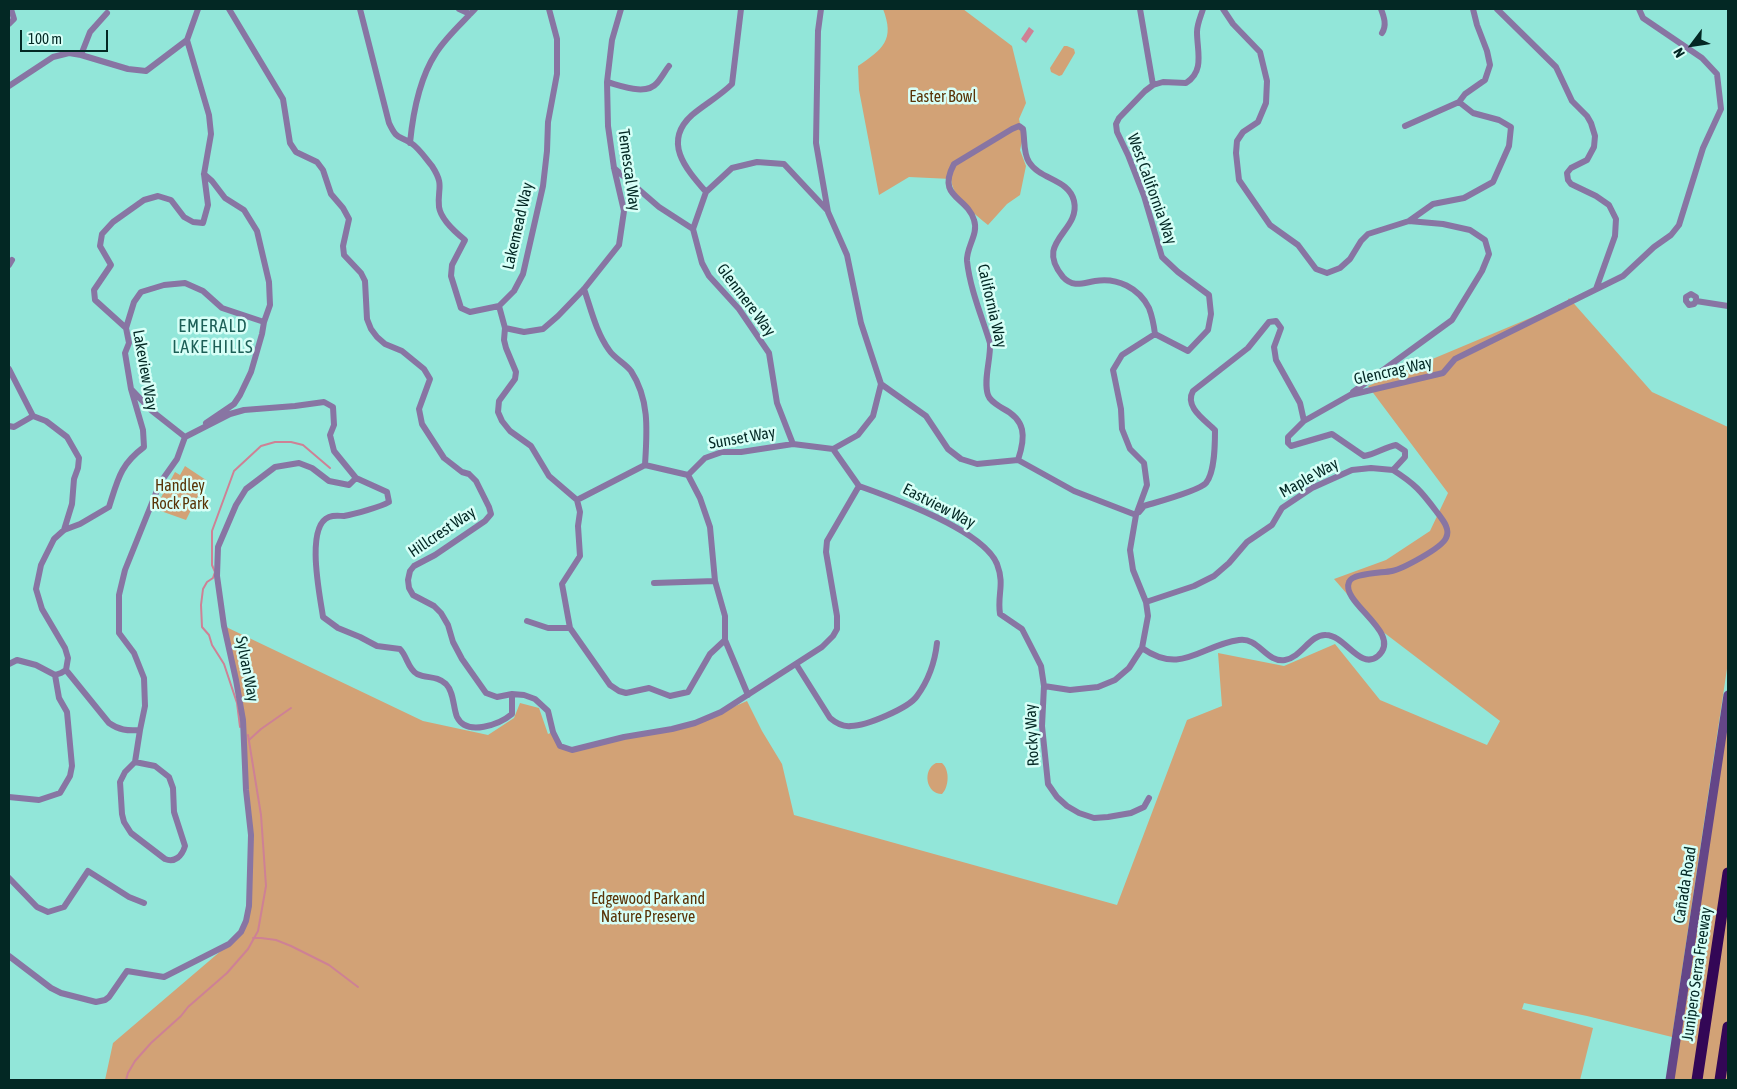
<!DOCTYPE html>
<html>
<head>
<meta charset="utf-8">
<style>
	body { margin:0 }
	#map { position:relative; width:1737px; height:1089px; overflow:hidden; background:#92e6d9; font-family:"Asap Condensed",sans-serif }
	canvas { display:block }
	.frame { position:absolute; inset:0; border:10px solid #032824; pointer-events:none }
	.north { position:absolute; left:1667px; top:20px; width:50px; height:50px; -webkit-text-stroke:4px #d7fff7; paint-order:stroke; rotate:239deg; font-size:14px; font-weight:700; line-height:20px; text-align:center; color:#032824 }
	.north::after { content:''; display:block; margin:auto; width:18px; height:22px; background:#032824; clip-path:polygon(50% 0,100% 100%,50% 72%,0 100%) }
	.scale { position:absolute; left:20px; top:30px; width:88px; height:22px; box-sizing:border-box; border:2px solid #032824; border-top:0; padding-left:6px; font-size:15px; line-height:18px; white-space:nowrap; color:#032824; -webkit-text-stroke:4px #d7fff7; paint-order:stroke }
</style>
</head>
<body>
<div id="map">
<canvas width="1737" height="1089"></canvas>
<div class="frame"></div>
<div class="north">N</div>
<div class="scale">100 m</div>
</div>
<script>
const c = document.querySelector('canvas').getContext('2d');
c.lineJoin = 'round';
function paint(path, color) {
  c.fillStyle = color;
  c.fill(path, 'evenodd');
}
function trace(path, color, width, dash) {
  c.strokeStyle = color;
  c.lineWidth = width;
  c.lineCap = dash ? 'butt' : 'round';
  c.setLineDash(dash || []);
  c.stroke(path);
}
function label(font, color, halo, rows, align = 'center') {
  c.font = font + ' "Asap Condensed",sans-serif';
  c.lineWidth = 5;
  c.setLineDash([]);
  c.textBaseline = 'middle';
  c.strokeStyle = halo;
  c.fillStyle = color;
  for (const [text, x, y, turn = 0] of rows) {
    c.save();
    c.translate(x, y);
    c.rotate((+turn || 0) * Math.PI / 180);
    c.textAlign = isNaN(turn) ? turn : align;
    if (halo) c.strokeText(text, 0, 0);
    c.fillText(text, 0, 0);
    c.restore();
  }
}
paint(new Path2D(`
	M 883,9 L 963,9 L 1012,46 L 1026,103 L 1019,119 L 1023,137 L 1020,150 L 1026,166 L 1020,195 L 1007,204 L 988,225 C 974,213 953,199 951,179 L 909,177 L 879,195 L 859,90 L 858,66 C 883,49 895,40 883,9 Z
	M 1064,46 L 1067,46 L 1074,49 L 1075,53 L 1062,75 L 1059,76 L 1051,72 L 1050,68 Z
	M 1569,298 L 1652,392 L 1728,427 L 1728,662 L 1672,1037 L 1587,1016 L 1524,1003 L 1522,1009 L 1593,1028 L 1580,1080 L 105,1080 L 113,1043 L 229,944 L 246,921 L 251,835 L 243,720 L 224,626 L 423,721 L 488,735 L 514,718 L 520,703 L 539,708 L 548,734 L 553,732 L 560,746 L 572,750 L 705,719 L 747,701 L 762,731 L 782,764 L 794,815 L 1117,905 L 1187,720 L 1222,706 L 1218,653 L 1284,666 L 1335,644 L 1380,700 L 1487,745 L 1500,721 L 1374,625 L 1334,579 L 1386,560 L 1430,531 L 1448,493 L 1368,386 L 1566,303 Z
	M 185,466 L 206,480 L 186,520 L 158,510 L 160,506 L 158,503 L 175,472 L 180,475 Z
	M 1728,695 L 1728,1080 L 1671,1080 Z
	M 936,763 L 942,763 C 950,770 949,787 942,794 C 926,794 922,770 936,763 Z`), '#d2a276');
paint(new Path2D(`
	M 1029,27 L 1034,31 L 1026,43 L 1021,39 Z`), '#ce8195');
trace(new Path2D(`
	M 240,727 L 237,703 L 224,664 L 212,645 L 209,635 L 202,627 L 201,605 L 203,589 L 207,582 L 213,578 L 215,572 L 212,565 L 212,531 L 234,471 L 261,446 L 275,442 L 291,442 L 303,445 L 330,468
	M 249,740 L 261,729 L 291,708
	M 253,938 L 261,938 L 276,940 L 291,946 L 329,965 L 358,987
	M 126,1080 L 128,1073 L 135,1061 L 151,1043 L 181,1016 L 188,1007 L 227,973 L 248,949 L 258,931 L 266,886 L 261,815 L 248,735`), '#ce8195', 2);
trace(new Path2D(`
	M 229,9 L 283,99 L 290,143 L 296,152 L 317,162 L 323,170 L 331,194 L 343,208 L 349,219 L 343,246 L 344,255 L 361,273 L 365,281 L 367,319 L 371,329 L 377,337 L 385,344 L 402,351 L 424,369 L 430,379 L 419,409 L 422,424 L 444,458 L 462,472 L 469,474 L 476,481 L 489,507 L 491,514 L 485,521 L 435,555 L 414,566 L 410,571 L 408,580 L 409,588 L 413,595 L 434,606 L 441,613 L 448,625 L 453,642 L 462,659 L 486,693 L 497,697 L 512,694 L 524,695 L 535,699 L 548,711 L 553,732 L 560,746 L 572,750 L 624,737 L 672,729 L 695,723 L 721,712 L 822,647 L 833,636 L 837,629 L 837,616 L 826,552 L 827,541 L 859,486 L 833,449
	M 360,9 L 389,123 C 397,140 398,135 411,143 C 419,148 426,159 432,166 C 445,186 437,188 439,207 C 441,220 455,232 465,240 L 452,265 L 451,276 L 461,308 L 470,312 L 499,306 L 514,291 L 523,274 L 543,186 L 547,151 L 548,122 L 557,74 L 557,39 L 549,9
	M 459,9 L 470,14
	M 821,9 L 818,31 L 816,143 L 828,212 L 847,255 L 861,323 L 881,384 L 926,416 L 948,449 L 961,459 L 977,464 L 1018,460 C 1026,436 1026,420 1002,408 C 996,404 990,401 988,395 C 983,380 991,359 990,343 C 982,317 970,289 967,261 C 966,247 979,234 974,220 C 967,196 936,198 954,164 L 1012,129 L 1019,126 L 1023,129 C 1025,140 1023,153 1029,162 C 1040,180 1069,179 1074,201 C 1081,232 1033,241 1063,277 C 1073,288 1083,283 1095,281 C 1117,277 1139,288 1149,308 C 1152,316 1154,326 1155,334
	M 1140,9 L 1153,85
	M 1223,9 L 1233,24 L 1260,52 L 1267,81 L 1266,103 L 1258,122 L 1243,132 L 1237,141 L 1236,153 L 1239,180 L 1270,225 L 1298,245 L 1316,269 L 1327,273 L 1340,268 L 1350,259 L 1361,241 L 1368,234 L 1409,221 L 1443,224 L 1470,230 L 1485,240 L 1489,254 L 1482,271 L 1452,320 L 1353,392
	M 1381,9 C 1384,17 1387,25 1382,33
	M 1497,9 L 1556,67 L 1572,101 L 1587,116 L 1591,123 L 1595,136 L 1594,147 L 1587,160 L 1571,168 L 1567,173 L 1568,180 L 1571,184 L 1596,196 L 1609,205 L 1616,219 L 1615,236 L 1596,289
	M 9,24 L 14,19 L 11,9
	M 81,55 L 90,32 L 107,13
	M 607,82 C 622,86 646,96 657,83 C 662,77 665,71 669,66
	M 9,86 L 53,57 L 69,53 L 81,55 L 128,69 L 146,71 L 187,40
	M 1405,126 L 1459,102 L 1465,94 L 1485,80 L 1490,65 L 1487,51 L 1477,25 L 1473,9
	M 410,143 C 413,112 419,79 436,53 C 446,37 462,23 475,9
	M 614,168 L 659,207 L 693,229
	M 204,174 L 212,181 L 225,198 L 244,210 L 257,231 L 269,282 L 270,305 L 264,322 L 262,334 L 251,372 L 240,395 L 234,404 L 206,423
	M 706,192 C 686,169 662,142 692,115 C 705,104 720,96 732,84 L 741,9
	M 1409,221 L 1433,204 L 1464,198 L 1493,182 L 1509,146 L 1511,127 L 1499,120 L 1473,113 L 1459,102
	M 693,229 L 702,263 L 709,276 L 739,309 L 769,353 L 777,403 L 793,444
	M 693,229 L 706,192 L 732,168 L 757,162 L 784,164 L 827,210
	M 9,265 L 12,260
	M 584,289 C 591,309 596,332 609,350 C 614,358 625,363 631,371 C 650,400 647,432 645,465
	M 1696,301 L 1696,297 L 1691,294 L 1686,297 L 1686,301 L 1689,305 L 1694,304 L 1696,301 L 1728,306
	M 499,306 L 505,328 L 504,340 L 506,348 L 516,372 L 515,379 L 499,401 L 498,412 L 502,421 L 510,431 L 531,446 L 549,476 L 577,500 L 580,512 L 578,526 L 580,556 L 562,584 L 570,628 L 610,685 L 619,691 L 626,693 L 649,688 L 670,696 L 688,692 L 710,654 L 725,640
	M 126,328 L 134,302 L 141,292 L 164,285 L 185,283 L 203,291 L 222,308 L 264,322
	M 505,328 L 524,332 L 543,329 L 558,316 L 584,289 L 619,245 L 624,211 L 614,168 L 608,126 L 607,82 L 612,40 L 621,9
	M 9,369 L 33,416 L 14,427 L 9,426
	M 132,390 L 152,411 L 185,437 L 230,414 L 244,410 L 295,406 L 324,402 L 333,407 L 334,425 L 330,435 L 334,451 L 356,478 L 387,492 L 389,502 C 380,507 355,514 344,516 C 339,516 334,515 329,517 C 305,526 320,596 323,617 L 338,628 L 360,637 L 377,646 L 400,649 C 407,656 408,669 417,674 C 428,679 436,675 446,684 C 454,692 453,707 457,717 C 467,737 500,724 512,714 L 512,694
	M 33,416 L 46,421 L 67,437 L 79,458 L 78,468 L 74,479 L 72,504 L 64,530
	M 1018,460 L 1074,491 L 1136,515
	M 688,475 L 705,458 L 722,452 L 741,452 L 793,444 L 833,449 L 858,435 L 873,416 L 881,384
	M 688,475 L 700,498 L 710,527 L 715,581 L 725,616 L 725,640 L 748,695
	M 859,486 C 893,498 983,530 997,564 C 1005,585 997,594 1000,614 L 1022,629 L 1041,666 L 1044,686 L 1042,726 L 1048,784 L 1057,797 L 1067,806 L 1079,813 L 1094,818 L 1108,817 L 1131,813 L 1144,807 L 1149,798
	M 577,500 L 645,465 L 688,475
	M 1139,512 L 1144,506 C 1157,502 1199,491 1206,483 C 1215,472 1215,444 1215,430 C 1205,420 1184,407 1193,391 L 1248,348 L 1269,322 L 1276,321 L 1281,328 L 1274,347 L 1276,360 L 1300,403 L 1304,421
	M 654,583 L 715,581
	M 1146,602 L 1194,586 L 1214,576 L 1229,563 L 1247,542 L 1272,525 L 1282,508 L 1312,488 L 1352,470 L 1371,468 L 1393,470 L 1405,457 L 1405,451 L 1396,445 C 1385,447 1376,454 1364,456 L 1332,434 L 1291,446 L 1288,443 L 1288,437 L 1304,421 L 1350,395 L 1443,373 L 1455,359 L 1623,276 L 1654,247 L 1671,235 L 1679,225 L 1703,148 L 1721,109 L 1717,74 L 1702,58 L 1643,18 L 1639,9
	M 527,621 L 548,628 L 570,628
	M 1142,648 C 1182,676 1201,645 1239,640 C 1259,637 1266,663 1285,660 C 1302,657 1310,634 1326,635 C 1345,635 1360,671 1378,656 C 1404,633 1340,603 1349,582 C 1352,573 1383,573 1392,571 C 1402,569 1442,548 1446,538 C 1451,529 1442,519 1436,511 C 1421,491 1415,484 1393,470
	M 9,664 L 17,660 L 36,665 L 55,675 L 61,673 L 66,670 L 68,658 L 65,648 L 42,609 L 36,589 L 41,565 L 54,539 L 64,530 L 80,524 L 109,507 C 118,479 120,465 144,447 L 143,430 L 131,389 L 125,353 L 129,343 L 126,328 L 95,300 L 94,290 L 111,265 L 100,246 L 102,234 L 113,222 L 144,200 L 158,196 L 171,200 L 184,217 L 193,222 L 203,223 L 208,205 L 204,174 L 211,134 L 209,115 L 187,40 L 198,9
	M 796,664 L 830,718 C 837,724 843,727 851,726 C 866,726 909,708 917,696 C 928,681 935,661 937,643
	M 66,670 L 109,723 C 119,730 127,731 140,730 L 145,706 L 144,678 L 134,653 L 119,633 L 119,595 L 125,570 L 160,483 L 177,459 L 185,437
	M 1044,686 L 1070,690 L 1098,687 L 1115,680 L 1129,668 L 1142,648 L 1148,616 L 1146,602 L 1133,570 L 1130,550 L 1136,515 L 1147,485 L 1144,463 L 1130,449 L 1122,429 L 1121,409 L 1113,370 L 1122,355 L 1155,334 L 1188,351 L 1208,330 L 1211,314 L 1209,295 L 1178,272 L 1162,257 L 1144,196 L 1128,155 L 1117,132 L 1116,124 L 1119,118 L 1145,91 L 1153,85 L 1163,82 L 1186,83 C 1205,71 1197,51 1197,32 C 1197,24 1201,16 1203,9
	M 135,762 L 155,766 L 169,777 L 173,788 L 174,812 L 185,846 C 182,856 175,863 165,859 L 131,833 L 124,822 L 122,814 L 120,782 L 125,772 L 135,762 L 140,730
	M 9,797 L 39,800 L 60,793 L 70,776 L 72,766 L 67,712 L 59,698 L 55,675
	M 9,878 L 37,907 L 48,912 L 64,907 L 88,871 L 129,897 L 144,903
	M 9,956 L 51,988 L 61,993 L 96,1002 L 105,1000 L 109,997 L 127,971 L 164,977 L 229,944 L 241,932 L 246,921 L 249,906 L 251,835 L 246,790 L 243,720 L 236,680 L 224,626 L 217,576 L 218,547 L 236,505 L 246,489 L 275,467 L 299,463 L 312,468 L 329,481 L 349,485 L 356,478`), '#8875a3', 6);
trace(new Path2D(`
	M 1670,1080 L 1728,695`), '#644688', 9);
trace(new Path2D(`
	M 1697,1080 L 1728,873
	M 1720,1080 L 1728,1027`), '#330756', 11);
label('16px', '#593306', '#d7fff7', [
	["Easter Bowl",943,97],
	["Handley",180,486],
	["Rock Park",180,504],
	["Edgewood Park and",648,899],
	["Nature Preserve",648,917]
]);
label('16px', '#032824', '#d7fff7', [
	["Temescal Way",629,170,82],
	["West California Way",1152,189,70],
	["Lakemead Way",518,226,-77],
	["Glenmere Way",746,300,53],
	["California Way",992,306,77],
	["Lakeview Way",145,370,80],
	["Glencrag Way",1393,371,-13],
	["Sunset Way",742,438,-10],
	["Maple Way",1309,478,-29],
	["Eastview Way",939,506,27],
	["Hillcrest Way",442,532,-34],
	["Sylvan Way",247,669,79],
	["Rocky Way",1032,735,-93],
	["Cañada Road",1685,885,-81],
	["Junipero Serra Freeway",1697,974,-82]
]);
c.letterSpacing = '1px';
label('18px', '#1c5f57', '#d7fff7', [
	["EMERALD",213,326],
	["LAKE HILLS",213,347]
]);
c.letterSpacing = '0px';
</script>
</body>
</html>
